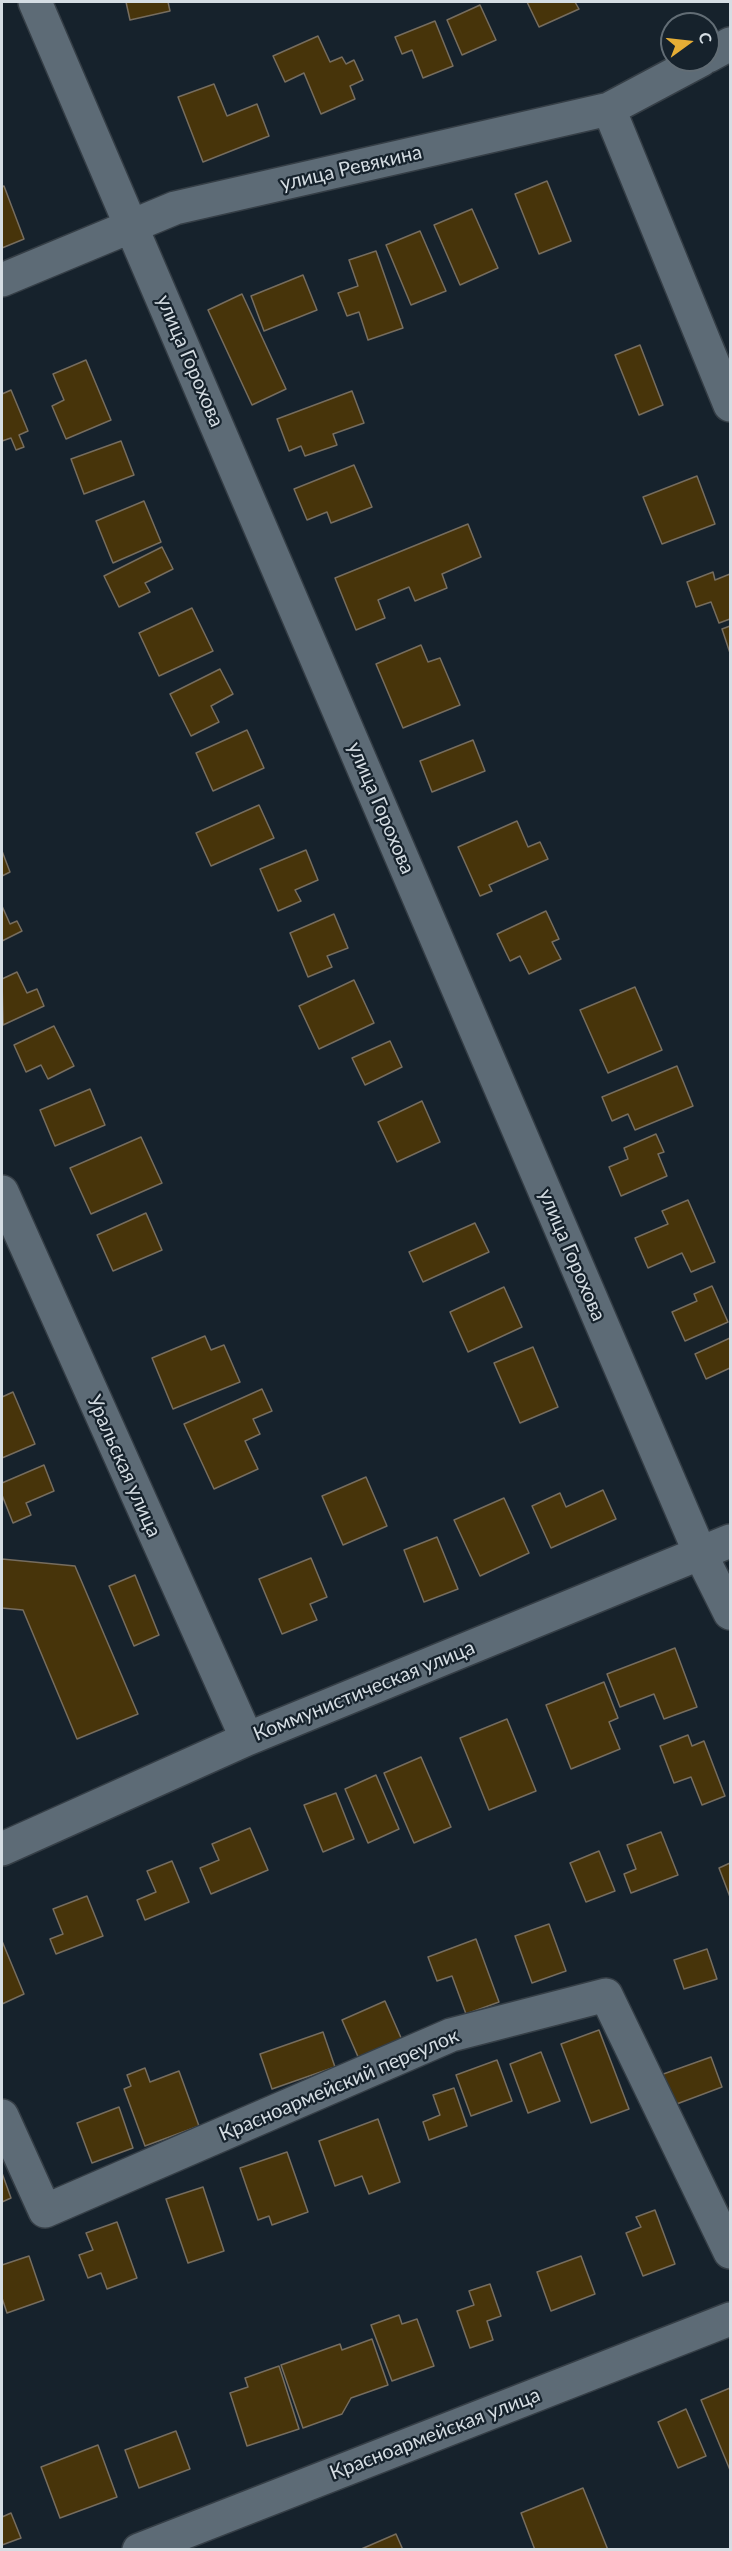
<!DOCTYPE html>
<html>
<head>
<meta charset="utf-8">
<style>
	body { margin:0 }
	#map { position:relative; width:732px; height:2551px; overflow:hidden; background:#16222c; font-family:Lato,sans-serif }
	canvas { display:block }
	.frame { position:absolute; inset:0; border:3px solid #d5dde3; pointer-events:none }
	.north { position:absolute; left:660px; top:12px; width:60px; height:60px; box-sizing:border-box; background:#16222c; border:2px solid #626d75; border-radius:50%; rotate:75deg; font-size:16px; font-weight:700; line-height:24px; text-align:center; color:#d5dde3 }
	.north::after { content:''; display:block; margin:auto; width:21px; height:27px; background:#e5ad35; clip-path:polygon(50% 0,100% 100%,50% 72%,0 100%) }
</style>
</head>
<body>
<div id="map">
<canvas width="732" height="2551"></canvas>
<div class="frame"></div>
<div class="north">С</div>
</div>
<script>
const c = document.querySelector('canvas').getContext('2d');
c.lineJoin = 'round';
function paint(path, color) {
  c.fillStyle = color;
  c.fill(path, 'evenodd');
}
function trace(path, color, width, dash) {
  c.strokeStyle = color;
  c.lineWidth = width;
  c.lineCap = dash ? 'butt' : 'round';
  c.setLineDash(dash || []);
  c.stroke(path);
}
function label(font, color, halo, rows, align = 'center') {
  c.font = font + ' Lato,sans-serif';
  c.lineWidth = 4.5;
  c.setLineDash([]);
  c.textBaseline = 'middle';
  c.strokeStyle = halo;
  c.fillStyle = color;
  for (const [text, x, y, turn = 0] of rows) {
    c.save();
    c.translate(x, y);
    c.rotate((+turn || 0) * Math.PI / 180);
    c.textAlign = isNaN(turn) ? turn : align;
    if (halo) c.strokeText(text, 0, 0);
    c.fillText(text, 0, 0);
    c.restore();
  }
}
const building = new Path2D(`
	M 126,2 L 168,2 L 170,11 L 130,20 Z
	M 527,2 L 575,2 L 579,9 L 539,27 Z
	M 480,5 L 496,40 L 462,55 L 447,20 Z
	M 435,21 L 453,66 L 423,78 L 412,50 L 402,54 L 395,37 Z
	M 318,36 L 330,62 L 342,57 L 346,64 L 354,60 L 363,80 L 350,86 L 355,99 L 321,114 L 304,73 L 285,82 L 273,56 Z
	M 214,84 L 227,116 L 257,104 L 269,136 L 203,162 L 178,97 Z
	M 547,181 L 571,241 L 539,254 L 515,194 Z
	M 4,186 L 24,239 L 2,248 L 2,187 Z
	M 472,209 L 498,268 L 460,285 L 434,225 Z
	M 420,231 L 446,291 L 411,305 L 386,245 Z
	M 376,251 L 403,328 L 368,340 L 359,312 L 347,316 L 338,293 L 358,286 L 349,260 Z
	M 303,275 L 317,310 L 264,331 L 251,296 Z
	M 242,294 L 286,389 L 252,405 L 208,310 Z
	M 640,345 L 663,405 L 639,415 L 615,355 Z
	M 86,360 L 111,420 L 66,439 L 52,406 L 64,400 L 53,374 Z
	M 11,390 L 28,431 L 19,435 L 24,447 L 16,450 L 11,438 L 2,441 L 2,394 Z
	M 352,391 L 364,423 L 333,434 L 337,445 L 305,456 L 301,446 L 289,451 L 277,419 Z
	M 121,441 L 134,475 L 84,494 L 71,459 Z
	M 354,465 L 372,507 L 331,523 L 327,512 L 307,520 L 294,489 Z
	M 697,476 L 715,524 L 662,544 L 643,497 Z
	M 144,501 L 161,542 L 113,563 L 96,521 Z
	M 468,524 L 481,557 L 442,574 L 447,588 L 415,601 L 409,587 L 378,600 L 385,618 L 356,630 L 335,578 Z
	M 162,547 L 173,569 L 145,583 L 150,592 L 119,607 L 104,576 Z
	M 713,572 L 715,580 L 730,574 L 730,619 L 719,623 L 711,602 L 696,607 L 687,582 Z
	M 192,608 L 213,651 L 159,676 L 139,633 Z
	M 730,626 L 730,653 L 722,629 Z
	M 421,645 L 428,662 L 440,658 L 460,705 L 403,728 L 376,664 Z
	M 220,669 L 233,694 L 211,706 L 219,722 L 191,736 L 170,694 Z
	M 247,730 L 264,768 L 213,791 L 196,753 Z
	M 473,740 L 485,771 L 432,792 L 420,761 Z
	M 259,805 L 274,838 L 211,866 L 196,833 Z
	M 517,821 L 528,847 L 540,842 L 548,859 L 489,885 L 492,891 L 480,896 L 458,847 Z
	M 306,850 L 318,880 L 295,890 L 301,901 L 278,911 L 260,869 Z
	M 2,851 L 10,872 L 2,876 Z
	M 2,906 L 10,924 L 17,921 L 22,931 L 2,941 Z
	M 546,911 L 559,939 L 552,942 L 561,959 L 529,974 L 520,956 L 510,961 L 497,934 Z
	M 334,914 L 348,948 L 327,956 L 332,967 L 308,977 L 290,933 Z
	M 17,972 L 27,993 L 37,989 L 44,1006 L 3,1025 L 2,979 Z
	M 354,980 L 374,1023 L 319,1049 L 299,1006 Z
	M 635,987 L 662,1050 L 608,1073 L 580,1010 Z
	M 54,1026 L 74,1066 L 48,1079 L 41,1065 L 26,1072 L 14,1045 Z
	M 390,1041 L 402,1067 L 365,1085 L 352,1058 Z
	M 677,1066 L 693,1106 L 635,1130 L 628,1114 L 612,1121 L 602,1097 Z
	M 90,1089 L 105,1125 L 55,1146 L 40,1110 Z
	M 422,1101 L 440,1142 L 397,1162 L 378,1122 Z
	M 656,1134 L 664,1152 L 658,1154 L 667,1176 L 621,1196 L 609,1167 L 628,1159 L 624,1148 Z
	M 141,1137 L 162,1183 L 91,1214 L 70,1168 Z
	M 688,1200 L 715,1262 L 691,1272 L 682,1253 L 648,1268 L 635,1238 L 668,1224 L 662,1211 Z
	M 146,1213 L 162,1250 L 113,1271 L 97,1235 Z
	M 475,1223 L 489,1252 L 423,1282 L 409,1252 Z
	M 712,1286 L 728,1322 L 685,1341 L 672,1312 L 697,1301 L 694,1294 Z
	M 504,1287 L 522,1327 L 468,1352 L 450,1312 Z
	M 205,1336 L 211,1350 L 224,1345 L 240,1382 L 173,1409 L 152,1358 Z
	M 730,1338 L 730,1368 L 706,1379 L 695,1354 Z
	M 533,1347 L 558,1407 L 520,1423 L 494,1363 Z
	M 262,1389 L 272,1411 L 253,1419 L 260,1434 L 245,1441 L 258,1469 L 214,1489 L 184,1424 Z
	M 13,1392 L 35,1444 L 2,1458 L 2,1397 Z
	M 44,1465 L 54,1491 L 26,1503 L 31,1515 L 13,1523 L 2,1495 L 2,1483 Z
	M 366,1477 L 387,1526 L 343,1545 L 322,1496 Z
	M 603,1490 L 616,1519 L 551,1548 L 532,1506 L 560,1493 L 566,1507 Z
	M 504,1498 L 529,1553 L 480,1576 L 454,1520 Z
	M 437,1537 L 458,1589 L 424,1602 L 404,1550 Z
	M 311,1558 L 327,1597 L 310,1604 L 317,1620 L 282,1634 L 259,1579 Z
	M 2,1559 L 75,1566 L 138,1714 L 77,1739 L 23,1610 L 2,1608 Z
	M 135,1575 L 159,1635 L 134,1646 L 109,1586 Z
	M 675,1648 L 697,1707 L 664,1719 L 654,1694 L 620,1707 L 607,1674 Z
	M 604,1682 L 618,1718 L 609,1722 L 620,1749 L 571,1769 L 546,1705 Z
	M 507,1719 L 536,1791 L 489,1810 L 460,1738 Z
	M 688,1735 L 692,1746 L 704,1741 L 725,1796 L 702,1805 L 691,1777 L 674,1783 L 660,1746 Z
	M 421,1757 L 451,1827 L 414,1843 L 384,1773 Z
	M 376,1775 L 399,1829 L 368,1843 L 345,1789 Z
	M 336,1793 L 354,1839 L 323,1852 L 304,1805 Z
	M 250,1828 L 268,1870 L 211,1894 L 200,1868 L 219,1860 L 212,1844 Z
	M 661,1832 L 678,1875 L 631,1893 L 624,1874 L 636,1869 L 627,1845 Z
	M 599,1851 L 615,1891 L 586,1902 L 570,1863 Z
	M 172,1861 L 189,1902 L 145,1920 L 137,1900 L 156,1892 L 147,1871 Z
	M 730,1863 L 730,1897 L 719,1868 Z
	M 87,1896 L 103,1936 L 56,1954 L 50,1939 L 63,1934 L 53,1909 Z
	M 549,1924 L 566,1971 L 532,1983 L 515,1936 Z
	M 476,1939 L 499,2002 L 466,2014 L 452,1976 L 437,1981 L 428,1957 Z
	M 2,1941 L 24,1994 L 2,2004 Z
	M 707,1949 L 717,1979 L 684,1989 L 674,1960 Z
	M 385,2001 L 402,2040 L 359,2059 L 342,2020 Z
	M 599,2030 L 629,2109 L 591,2123 L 561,2044 Z
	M 323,2032 L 335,2067 L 272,2089 L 260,2054 Z
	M 541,2052 L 560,2101 L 528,2113 L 510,2064 Z
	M 711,2057 L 722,2087 L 666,2108 L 655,2077 Z
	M 497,2060 L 512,2101 L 471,2116 L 456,2075 Z
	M 145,2068 L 150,2082 L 179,2071 L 199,2126 L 145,2146 L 124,2089 L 131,2086 L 127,2075 Z
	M 454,2088 L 467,2126 L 429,2140 L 423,2122 L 440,2115 L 433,2095 Z
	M 119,2107 L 133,2148 L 92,2163 L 77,2123 Z
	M 378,2119 L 400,2182 L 369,2194 L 362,2176 L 335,2186 L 319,2141 Z
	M 287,2152 L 308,2212 L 272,2225 L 269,2216 L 258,2220 L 240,2168 Z
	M 2,2173 L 11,2198 L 2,2202 Z
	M 203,2187 L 224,2251 L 188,2263 L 166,2199 Z
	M 655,2210 L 675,2264 L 643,2276 L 626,2233 L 641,2227 L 636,2217 Z
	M 117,2222 L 137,2278 L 107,2289 L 101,2273 L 88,2278 L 79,2255 L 93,2250 L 86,2233 Z
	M 29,2256 L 44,2300 L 7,2313 L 2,2298 L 2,2265 Z
	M 581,2256 L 595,2294 L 551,2311 L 537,2272 Z
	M 490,2284 L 501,2316 L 487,2321 L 493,2340 L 470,2348 L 457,2311 L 474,2305 L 469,2291 Z
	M 399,2315 L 402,2324 L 417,2319 L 434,2366 L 392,2381 L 371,2325 Z
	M 372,2339 L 388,2385 L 351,2398 L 342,2414 L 303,2428 L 281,2365 L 340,2344 L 342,2350 Z
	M 279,2366 L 299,2429 L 247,2446 L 230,2393 L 248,2387 L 245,2378 Z
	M 730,2388 L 730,2470 L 701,2400 Z
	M 686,2409 L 706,2456 L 678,2468 L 658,2422 Z
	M 176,2431 L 190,2469 L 139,2488 L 125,2450 Z
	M 98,2445 L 117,2497 L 60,2518 L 41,2467 Z
	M 583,2488 L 608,2550 L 535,2550 L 521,2513 Z
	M 11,2513 L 21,2538 L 2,2545 L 2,2517 Z
	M 396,2534 L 403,2550 L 359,2550 Z`);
paint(building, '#47340a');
trace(building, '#766d5f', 1.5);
const street = new Path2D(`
	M 35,2 L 700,1553 L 730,1613
	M 708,56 L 730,44
	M 609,109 L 730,405
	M 2,280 L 175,208 L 609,109 L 701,60
	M 2,1192 L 247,1739
	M 2,1849 L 247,1739 L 730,1541
	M 2,2116 L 45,2211 L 451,2035 L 606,1995 L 730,2252
	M 139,2550 L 730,2319`);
trace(street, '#353e46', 36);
trace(street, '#5d6b76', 33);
label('20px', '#d5dde3', '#16222c', [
	["улица Ревякина",351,168,-13],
	["улица Горохова",190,361,67],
	["улица Горохова",381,808,67],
	["улица Горохова",572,1255,67],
	["Уральская улица",124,1466,66],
	["Коммунистическая улица",364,1691,-22],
	["Красноармейский переулок",339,2085,-23],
	["Красноармейская улица",435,2434,-21]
]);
</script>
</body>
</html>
